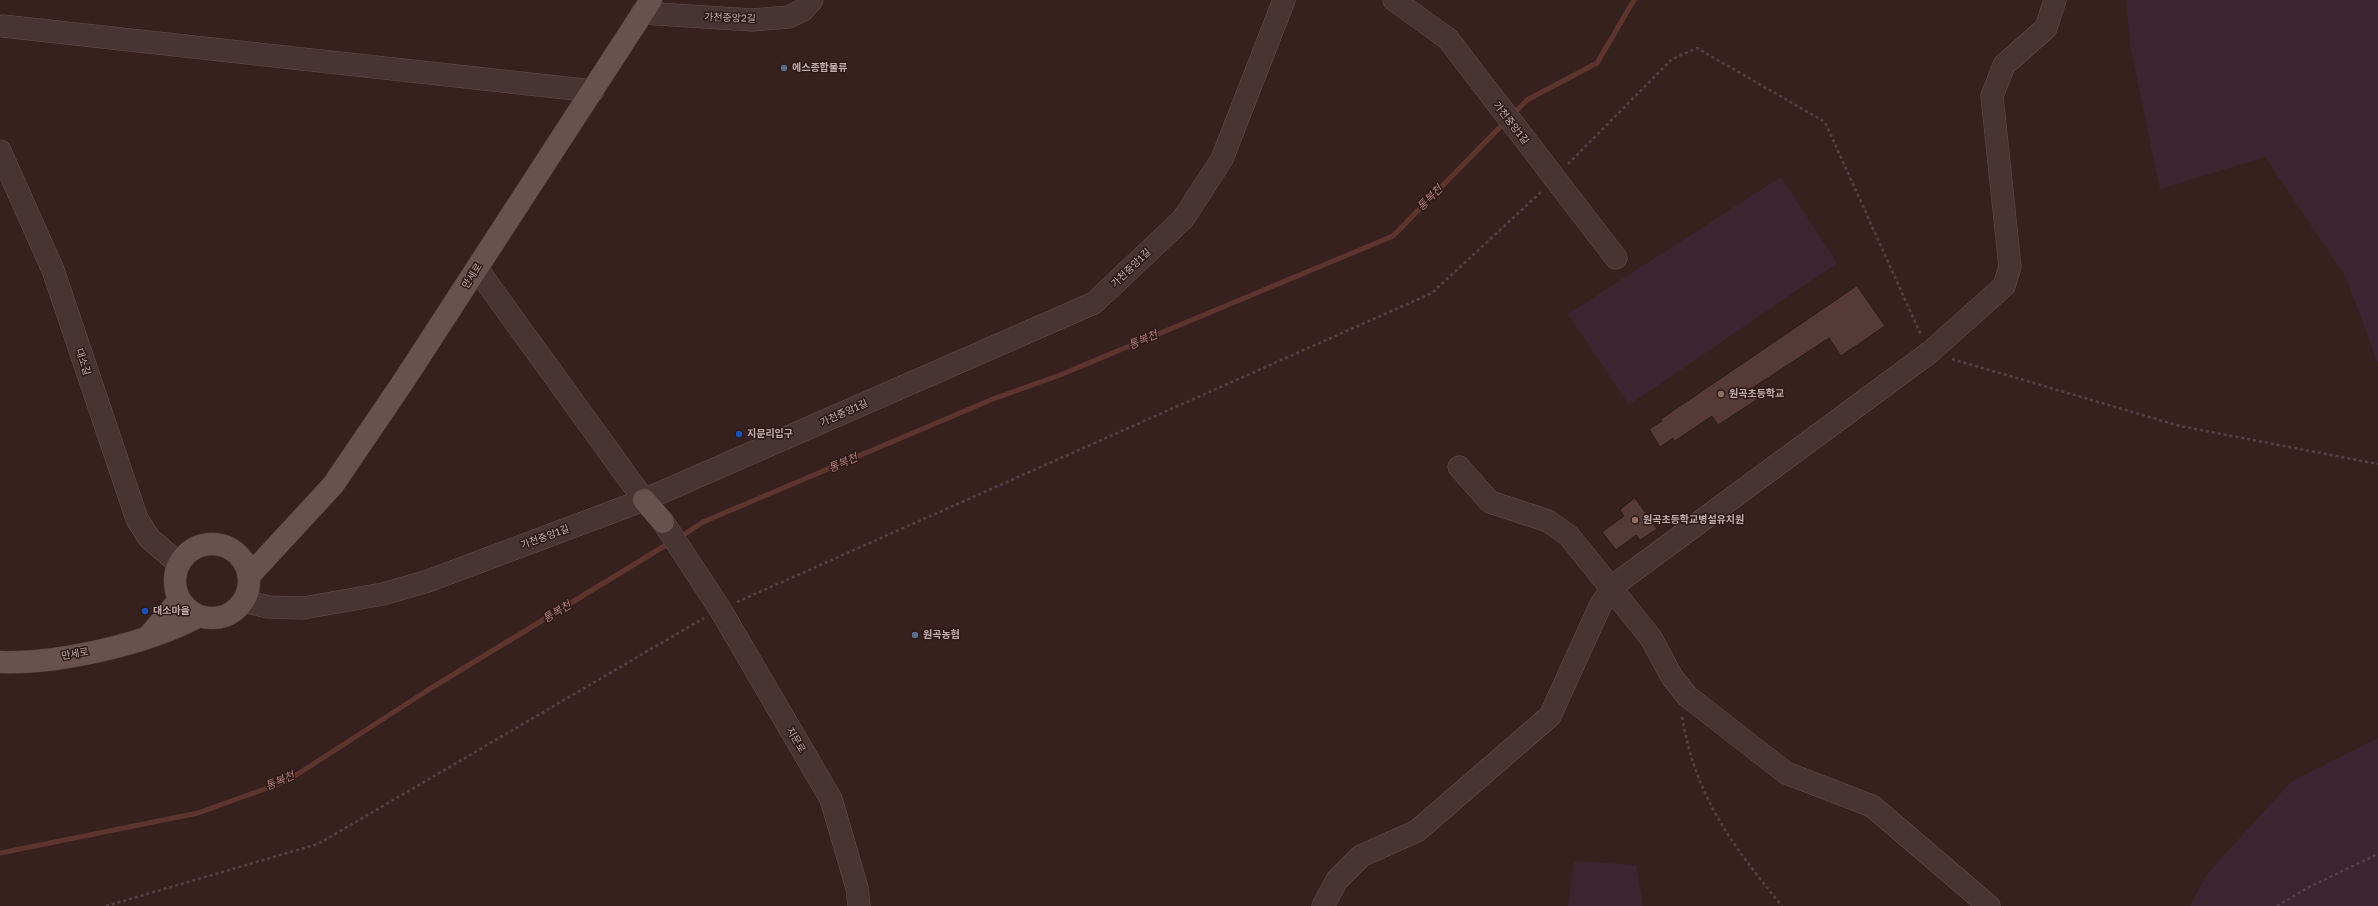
<!DOCTYPE html>
<html>
<head>
<meta charset="utf-8">
<style>
	body { margin:0 }
	canvas { display:block; background:#37211e }
</style>
</head>
<body>
<canvas width="2378" height="906"></canvas>
<script>
const c = document.querySelector('canvas').getContext('2d');
c.lineJoin = 'round';
function paint(path, color) {
  c.fillStyle = color;
  c.fill(path, 'evenodd');
}
function trace(path, color, width, dash) {
  c.strokeStyle = color;
  c.lineWidth = width;
  c.lineCap = dash ? 'butt' : 'round';
  c.setLineDash(dash || []);
  c.stroke(path);
}
function label(font, color, halo, rows, align = 'center') {
  c.font = font + ' "Golos Text","Noto Sans KR",sans-serif';
  c.lineWidth = 3;
  c.setLineDash([]);
  c.textBaseline = 'middle';
  c.strokeStyle = halo;
  c.fillStyle = color;
  for (const [text, x, y, turn = 0] of rows) {
    c.save();
    c.translate(x, y);
    c.rotate((+turn || 0) * Math.PI / 180);
    c.textAlign = isNaN(turn) ? turn : align;
    if (halo) c.strokeText(text, 0, 0);
    c.fillText(text, 0, 0);
    c.restore();
  }
}
paint(new Path2D(`
	M 2126,0 L 2378,0 L 2378,363 L 2346,277 L 2265,157 L 2160,189 L 2130,45 Z
	M 1781,177 L 1837,263 L 1629,405 L 1568,314 Z
	M 2378,738 L 2378,906 L 2190,906 L 2207,874 L 2291,782 Z
	M 1574,861 L 1636,865 L 1643,906 L 1568,906 Z`), '#3d2430');
trace(new Path2D(`
	M 1512,115 L 1527,100 L 1597,63 L 1634,0
	M 680,537 L 703,522 L 993,399 L 1060,375 L 1393,236 L 1505,122
	M 0,853 L 198,813 L 287,781 L 428,690 L 671,542`), '#5e342f', 5);
const building = new Path2D(`
	M 1857,286 L 1885,326 L 1841,356 L 1829,338 L 1751,389 L 1758,399 L 1718,425 L 1712,416 L 1675,441 L 1673,438 L 1660,447 L 1649,429 L 1662,421 L 1660,420 Z
	M 1635,498 L 1657,529 L 1640,540 L 1636,535 L 1616,550 L 1602,532 L 1624,516 L 1620,510 Z`);
paint(building, '#563a37');
trace(building, '#2e1c1a', 1);
const minor = new Path2D(`
	M 1394,0 L 1448,39 L 1616,258
	M 642,13 L 752,20 L 789,17 L 803,10 L 812,0
	M 3,26 L 593,91
	M 0,151 L 53,270 L 137,519 L 149,538 L 178,563
	M 477,269 L 644,500
	M 1459,467 L 1490,502 L 1548,521 L 1569,536 L 1651,638 L 1672,677 L 1687,696 L 1786,773 L 1872,806 L 1989,906
	M 663,522 L 720,609 L 831,799 L 857,888 L 859,906
	M 244,601 L 268,607 L 303,608 L 383,594 L 428,581 L 644,500 L 1094,303 L 1183,219 L 1222,159 L 1284,0
	M 1323,906 L 1337,880 L 1361,856 L 1417,831 L 1550,716 L 1601,604 L 1617,583 L 1929,353 L 2004,286 L 2010,267 L 1992,96 L 2004,65 L 2046,28 L 2055,0`);
const major = new Path2D(`
	M 644,500 L 663,522
	M175 581a37 37 0 1 1 74 0a37 37 0 1 1-74 0Z
	M 249,576 L 333,485 L 403,382 L 651,0
	M 148,637 L 179,600
	M 0,662 C 59,664 147,644 199,616`);
trace(minor, '#634f4c', 23);
trace(major, '#513e3b', 23);
trace(new Path2D(`
	M 1568,164 L 1672,59 L 1697,48 L 1825,122 L 1921,335
	M 1952,359 L 2180,426 L 2378,464
	M 737,602 L 1432,293 L 1541,192
	M 1682,717 C 1696,797 1731,844 1782,906
	M 106,906 L 318,844 L 704,618
	M 2277,906 L 2309,887 L 2378,854`), '#584048', 2.5, [3, 3]);
trace(minor, '#483432', 22);
trace(major, '#68524f', 22);
for (const [x, y, r, color] of [
	[784,68,4,"#5c6f8a"],
	[1721,394,4,"#8d6e63"],
	[739,434,4,"#1a4fb4"],
	[1635,520,4,"#8d6e63"],
	[145,611,4,"#1a4fb4"],
	[915,635,4,"#5c6f8a"]
]) {
  const dot = new Path2D();
  dot.arc(x, y, r, 0, 2 * Math.PI);
  c.fillStyle = color;
  c.fill(dot);
  trace(dot, '#2c1a18', 1.5);
}
label('10px', '#c5afac', '#2c1a18', [
	["가천중앙2길",730,18,2],
	["가천중앙1길",1511,123,52],
	["가천중앙1길",1131,268,-44],
	["만세로",472,276,-57],
	["대소길",83,362,72],
	["가천중앙1길",844,413,-24],
	["가천중앙1길",545,537,-20],
	["만세로",75,654,-10],
	["지문로",796,740,60]
]);
label('bold 10px', '#c5afac', '#2c1a18', [
	["에스종합물류",792,68],
	["원곡초등학교",1729,394],
	["지문리입구",747,434],
	["원곡초등학교병설유치원",1643,520],
	["대소마을",153,611],
	["원곡농협",923,635]
], 'left');
label('italic 11px', '#b37f7a', '#2c1a18', [
	["통복천",1430,198,-45],
	["통복천",1143,340,-23],
	["통복천",843,463,-23],
	["통복천",557,612,-31],
	["통복천",280,781,-24]
]);
</script>
</body>
</html>
